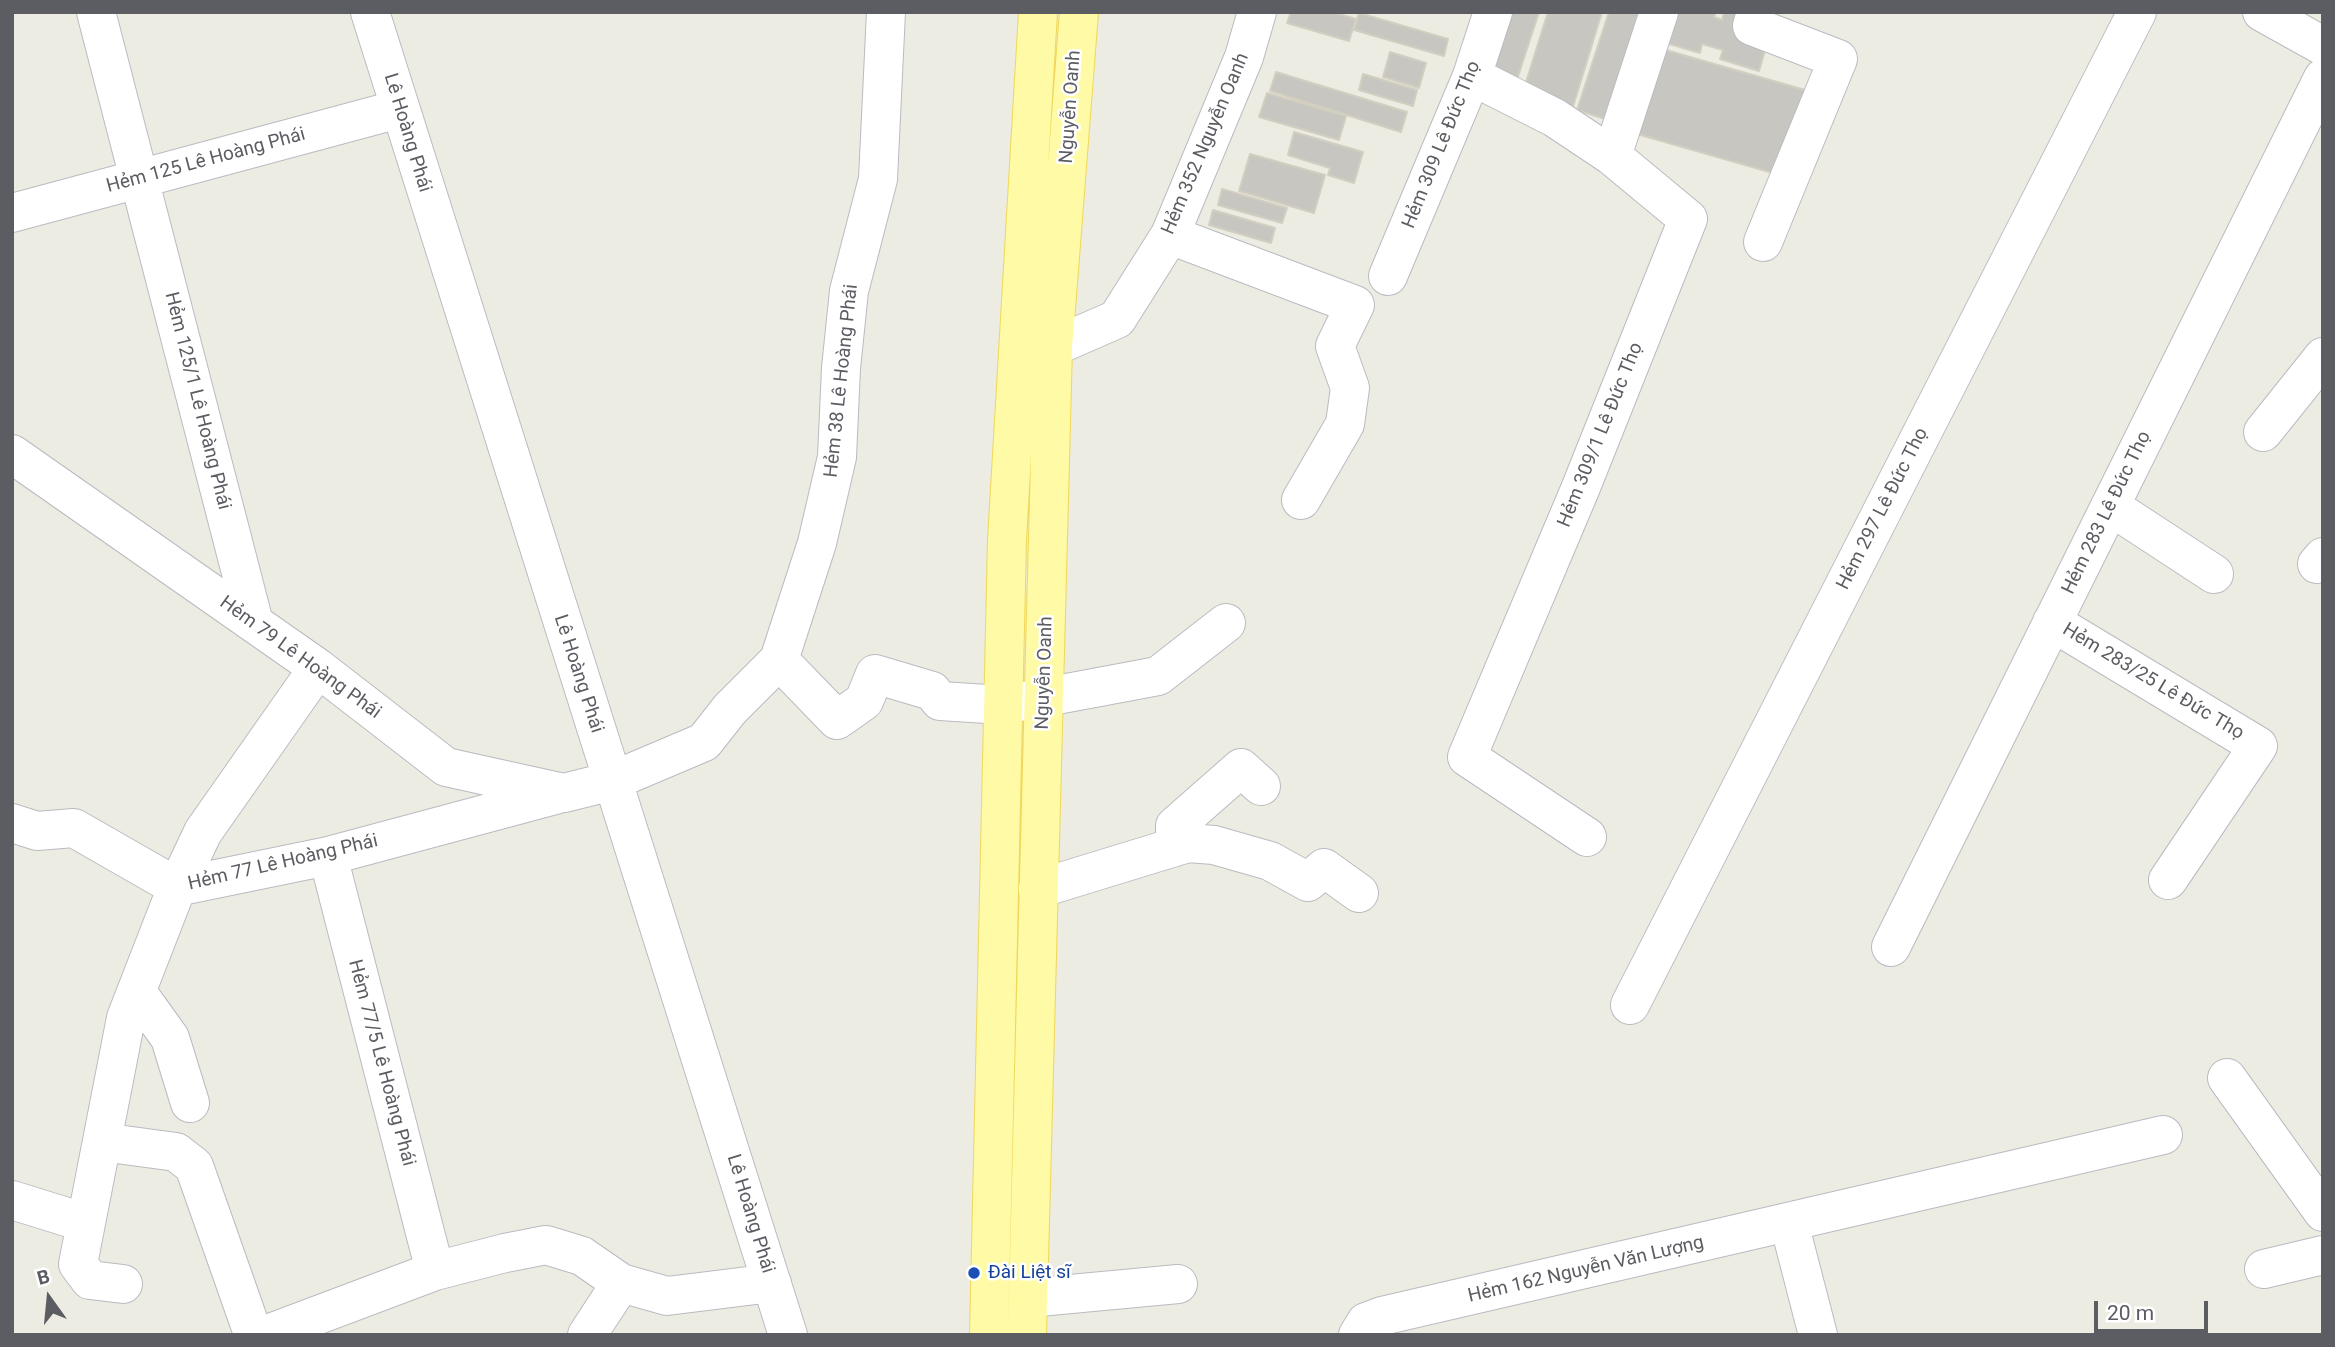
<!DOCTYPE html>
<html>
<head>
<meta charset="utf-8">
<style>
	body { margin:0 }
	#map { position:relative; width:2335px; height:1347px; overflow:hidden; background:#edece2; font-family:Roboto,sans-serif }
	canvas { display:block }
	.frame { position:absolute; inset:0; border:14px solid #5b5d63; pointer-events:none }
	.north { position:absolute; left:14px; top:1263px; width:70px; height:70px; -webkit-text-stroke:5px #fff; paint-order:stroke; rotate:345deg; font-size:19px; font-weight:700; line-height:28px; text-align:center; color:#5b5d63 }
	.north::after { content:''; display:block; margin:auto; width:24px; height:32px; background:#5b5d63; clip-path:polygon(50% 0,100% 100%,50% 72%,0 100%) }
	.scale { position:absolute; left:2094px; top:1301px; width:114px; height:32px; box-sizing:border-box; border:4px solid #5b5d63; border-top:0; padding-left:9px; font-size:21px; line-height:24px; white-space:nowrap; color:#5b5d63; -webkit-text-stroke:5px #fff; paint-order:stroke }
</style>
</head>
<body>
<div id="map">
<canvas width="2335" height="1347"></canvas>
<div class="frame"></div>
<div class="north">B</div>
<div class="scale">20 m</div>
</div>
<script>
const c = document.querySelector('canvas').getContext('2d');
c.lineJoin = 'round';
function paint(path, color) {
  c.fillStyle = color;
  c.fill(path, 'evenodd');
}
function trace(path, color, width, dash) {
  c.strokeStyle = color;
  c.lineWidth = width;
  c.lineCap = dash ? 'butt' : 'round';
  c.setLineDash(dash || []);
  c.stroke(path);
}
function label(font, color, halo, rows, align = 'center') {
  c.font = font + ' Roboto,sans-serif';
  c.lineWidth = 5;
  c.setLineDash([]);
  c.textBaseline = 'middle';
  c.strokeStyle = halo;
  c.fillStyle = color;
  for (const [text, x, y, turn = 0] of rows) {
    c.save();
    c.translate(x, y);
    c.rotate((+turn || 0) * Math.PI / 180);
    c.textAlign = isNaN(turn) ? turn : align;
    if (halo) c.strokeText(text, 0, 0);
    c.fillText(text, 0, 0);
    c.restore();
  }
}
const building = new Path2D(`
	M 1291,12 L 1332,12 L 1356,19 L 1349,41 L 1287,23 Z
	M 1510,12 L 1539,12 L 1512,95 L 1486,87 Z
	M 1548,12 L 1602,12 L 1572,110 L 1522,95 Z
	M 1609,12 L 1639,12 L 1605,119 L 1577,110 Z
	M 1657,12 L 1716,12 L 1714,17 L 1722,20 L 1724,12 L 1755,12 L 1770,34 L 1759,71 L 1720,59 L 1723,50 L 1702,44 L 1700,53 L 1649,38 Z
	M 1359,13 L 1448,39 L 1444,56 L 1354,30 Z
	M 1662,49 L 1812,92 L 1787,177 L 1637,134 Z
	M 1390,52 L 1426,63 L 1419,88 L 1383,77 Z
	M 1276,72 L 1407,112 L 1401,132 L 1270,91 Z
	M 1363,74 L 1417,90 L 1413,106 L 1359,90 Z
	M 1267,93 L 1346,116 L 1339,140 L 1259,117 Z
	M 1294,132 L 1363,152 L 1354,183 L 1328,175 L 1330,168 L 1288,155 Z
	M 1250,154 L 1325,175 L 1314,213 L 1239,191 Z
	M 1222,189 L 1287,208 L 1282,223 L 1218,205 Z
	M 1213,210 L 1275,228 L 1271,243 L 1209,225 Z`);
paint(building, '#c8c6c0');
trace(building, '#d2cfc1', 2);
const minor = new Path2D(`
	M 96,12 L 254,623
	M 370,12 L 788,1335
	M 1756,12 L 1752,26 L 1838,59 L 1763,242
	M 2262,12 L 2323,46
	M 1472,76 L 1555,118 L 1612,156 L 1688,219 L 1581,487 L 1467,757 L 1587,837
	M 1612,156 L 1659,12
	M 12,213 L 399,109
	M 1170,235 L 1355,305 L 1335,346 L 1350,388 L 1345,424 L 1301,500
	M 1388,276 L 1472,76 L 1493,12
	M 1053,347 L 1117,319 L 1170,235 L 1244,57 L 1257,12
	M 2263,432 L 2323,357
	M 12,454 L 318,668 L 446,767 L 564,793 L 612,781 L 704,742 L 730,709 L 779,660 L 817,543 L 837,457 L 841,368 L 849,291 L 878,179 L 886,12
	M 2110,506 L 2214,574
	M 2317,564 L 2323,557
	M 2052,622 L 2258,746 L 2168,880
	M 779,660 L 837,720 L 864,701 L 875,674 L 932,691 L 940,701 L 1003,705 L 1158,676 L 1226,623
	M 12,823 L 37,831 L 74,828 L 177,887 L 203,832 L 318,668
	M 1175,847 L 1175,826 L 1241,768 L 1261,786
	M 328,856 L 435,1271
	M 1038,889 L 1188,843 L 1214,845 L 1270,861 L 1308,882 L 1324,868 L 1359,893
	M 1891,947 L 2323,78
	M 137,992 L 170,1038 L 190,1103
	M 1630,1005 L 2137,12
	M 2227,1078 L 2323,1212
	M 102,1142 L 176,1152 L 194,1166 L 251,1328 L 262,1335
	M 12,1200 L 86,1223
	M 1789,1223 L 1818,1335
	M 2264,1269 L 2323,1255
	M 123,1284 L 90,1280 L 78,1264 L 126,1018 L 177,887 L 328,856 L 559,794
	M 1028,1298 L 1178,1284
	M 265,1335 L 435,1271 L 505,1253 L 546,1245 L 582,1256 L 621,1283 L 667,1296 L 772,1283
	M 587,1335 L 621,1283
	M 1358,1335 L 1366,1322 L 1382,1316 L 2163,1135`);
const major = new Path2D(`
	M 989,1335 L 1007,540 L 1038,12
	M 1027,1335 L 1053,347 L 1079,12`);
trace(minor, '#babbc1', 40);
trace(major, '#f0d759', 40);
trace(minor, '#fff', 38);
trace(major, '#fefaa6', 38);
for (const [x, y, r, color] of [
	[974,1273,7,"#1a4fb4"]
]) {
  const dot = new Path2D();
  dot.arc(x, y, r, 0, 2 * Math.PI);
  c.fillStyle = color;
  c.fill(dot);
  trace(dot, '#fff', 2.5);
}
label('19px', '#5b5d63', '#fff', [
	["Nguyễn Oanh",1071,107,-86],
	["Lê Hoàng Phái",407,133,73],
	["Hẻm 352 Nguyễn Oanh",1206,144,-67],
	["Hẻm 309 Lê Đức Thọ",1442,145,-68],
	["Hẻm 125 Lê Hoàng Phái",206,161,-15],
	["Hẻm 38 Lê Hoàng Phái",842,381,-84],
	["Hẻm 125/1 Lê Hoàng Phái",197,401,76],
	["Hẻm 309/1 Lê Đức Thọ",1601,435,-68],
	["Hẻm 297 Lê Đức Thọ",1883,509,-63],
	["Hẻm 283 Lê Đức Thọ",2107,513,-64],
	["Hẻm 79 Lê Hoàng Phái",300,658,36],
	["Nguyễn Oanh",1045,673,-88],
	["Lê Hoàng Phái",578,674,72],
	["Hẻm 283/25 Lê Đức Thọ",2153,682,31],
	["Hẻm 77 Lê Hoàng Phái",283,863,-13],
	["Hẻm 77/5 Lê Hoàng Phái",381,1063,75],
	["Lê Hoàng Phái",750,1214,73],
	["Hẻm 162 Nguyễn Văn Lượng",1586,1270,-13]
]);
label('19px', '#164399', '#fff', [
	["Đài Liệt sĩ",988,1273]
], 'left');
</script>
</body>
</html>
